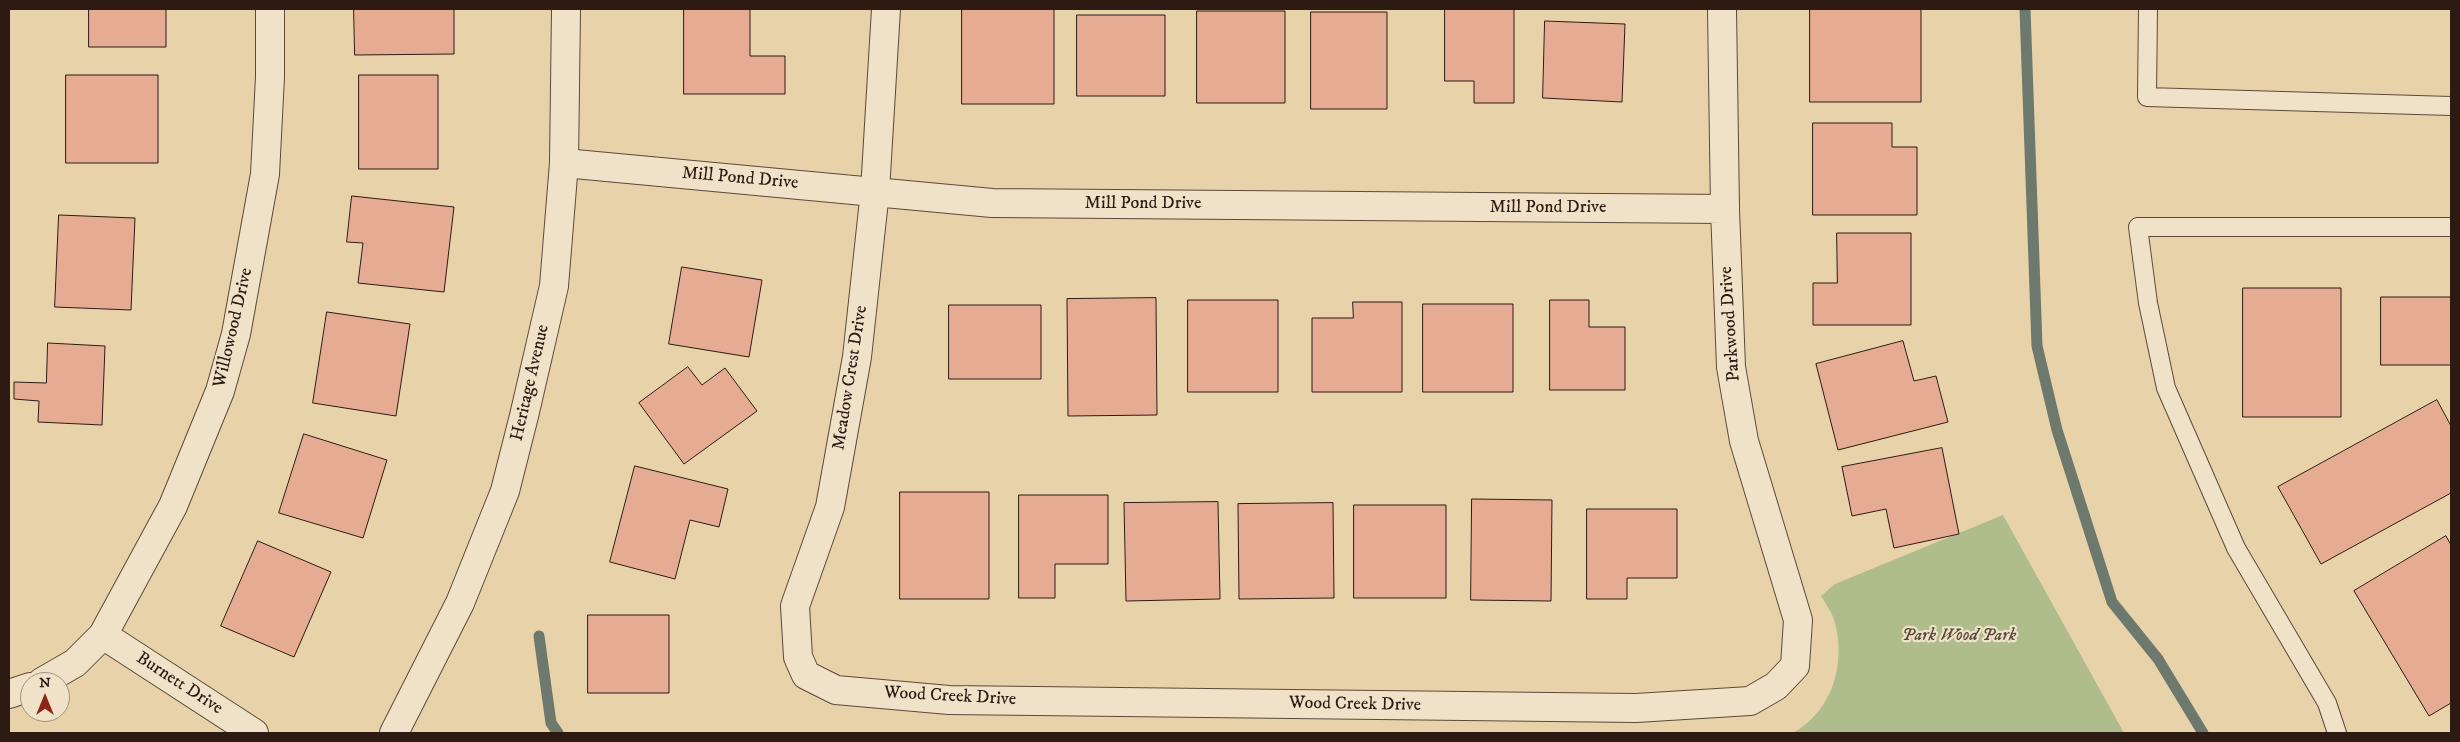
<!DOCTYPE html>
<html>
<head>
<meta charset="utf-8">
<style>
	body { margin:0 }
	#map { position:relative; width:2460px; height:742px; overflow:hidden; background:#e8d2aa; font-family:"IM FELL DW Pica",serif }
	canvas { display:block }
	.frame { position:absolute; inset:0; border:10px solid #2d1b13; pointer-events:none }
	.north { position:absolute; left:20px; top:672px; width:50px; height:50px; box-sizing:border-box; background:#f0e2c8; border:1px solid #a29280; border-radius:50%; rotate:0deg; font-size:14px; font-weight:700; line-height:20px; text-align:center; color:#2d1b13 }
	.north::after { content:''; display:block; margin:auto; width:18px; height:22px; background:#8f2418; clip-path:polygon(50% 0,100% 100%,50% 72%,0 100%) }
</style>
</head>
<body>
<div id="map">
<canvas width="2460" height="742"></canvas>
<div class="frame"></div>
<div class="north">N</div>
</div>
<script>
const c = document.querySelector('canvas').getContext('2d');
c.lineJoin = 'round';
function paint(path, color) {
  c.fillStyle = color;
  c.fill(path, 'evenodd');
}
function trace(path, color, width, dash) {
  c.strokeStyle = color;
  c.lineWidth = width;
  c.lineCap = dash ? 'butt' : 'round';
  c.setLineDash(dash || []);
  c.stroke(path);
}
function label(font, color, halo, rows, align = 'center') {
  c.font = font + ' "IM FELL DW Pica",serif';
  c.lineWidth = 4.5;
  c.setLineDash([]);
  c.textBaseline = 'middle';
  c.strokeStyle = halo;
  c.fillStyle = color;
  for (const [text, x, y, turn = 0] of rows) {
    c.save();
    c.translate(x, y);
    c.rotate((+turn || 0) * Math.PI / 180);
    c.textAlign = isNaN(turn) ? turn : align;
    if (halo) c.strokeText(text, 0, 0);
    c.fillText(text, 0, 0);
    c.restore();
  }
}
paint(new Path2D(`
	M 2003,515 L 2124,733 L 1793,733 C 1832,711 1846,665 1835,623 C 1833,614 1826,604 1821,596 L 1835,584 Z`), '#afbd8d');
trace(new Path2D(`
	M 2025,9 L 2037,346 L 2057,430 L 2112,602 L 2158,659 L 2203,733
	M 539,636 L 551,723 L 558,733`), '#6d796d', 11);
const building = new Path2D(`
	M 89,9 L 166,9 L 166,47 L 89,47 Z
	M 354,9 L 454,9 L 454,54 L 355,55 Z
	M 684,9 L 750,9 L 750,56 L 785,56 L 785,94 L 684,94 Z
	M 962,9 L 1054,9 L 1054,104 L 962,104 Z
	M 1445,9 L 1514,9 L 1514,103 L 1474,103 L 1474,81 L 1445,81 Z
	M 1810,9 L 1921,9 L 1921,102 L 1810,102 Z
	M 1197,11 L 1285,11 L 1285,103 L 1197,103 Z
	M 1311,12 L 1387,12 L 1387,109 L 1311,109 Z
	M 1077,15 L 1165,15 L 1165,96 L 1077,96 Z
	M 1545,21 L 1625,24 L 1622,102 L 1543,98 Z
	M 66,75 L 158,75 L 158,163 L 66,163 Z
	M 359,75 L 438,75 L 438,169 L 359,169 Z
	M 1813,123 L 1892,123 L 1892,147 L 1917,147 L 1917,215 L 1813,215 Z
	M 352,196 L 454,207 L 444,292 L 358,283 L 363,243 L 347,242 Z
	M 59,215 L 135,218 L 131,310 L 55,307 Z
	M 1837,233 L 1911,233 L 1911,325 L 1813,325 L 1813,283 L 1837,283 Z
	M 682,267 L 762,280 L 749,357 L 669,344 Z
	M 2243,288 L 2341,288 L 2341,417 L 2243,417 Z
	M 2381,297 L 2451,297 L 2451,365 L 2381,365 Z
	M 1156,298 L 1157,415 L 1068,416 L 1067,299 Z
	M 1188,300 L 1278,300 L 1278,392 L 1188,392 Z
	M 1550,300 L 1589,300 L 1589,327 L 1625,327 L 1625,390 L 1550,390 Z
	M 1353,302 L 1402,302 L 1402,392 L 1312,392 L 1312,318 L 1353,318 Z
	M 1423,304 L 1513,304 L 1513,392 L 1423,392 Z
	M 949,305 L 1041,305 L 1041,379 L 949,379 Z
	M 327,312 L 410,324 L 396,416 L 313,403 Z
	M 1903,341 L 1914,381 L 1936,376 L 1948,422 L 1838,450 L 1816,364 Z
	M 48,343 L 105,346 L 102,425 L 38,422 L 39,401 L 14,399 L 14,382 L 46,383 Z
	M 688,367 L 702,385 L 725,368 L 757,411 L 684,464 L 639,403 Z
	M 2437,400 L 2451,426 L 2451,493 L 2321,564 L 2278,487 Z
	M 304,434 L 387,460 L 363,538 L 279,513 Z
	M 1942,448 L 1959,534 L 1894,548 L 1886,509 L 1852,516 L 1842,467 Z
	M 635,466 L 728,489 L 719,527 L 690,520 L 675,579 L 610,562 Z
	M 900,492 L 989,492 L 989,599 L 900,599 Z
	M 1019,495 L 1108,495 L 1108,564 L 1055,564 L 1055,598 L 1019,598 Z
	M 1472,499 L 1552,500 L 1551,601 L 1471,600 Z
	M 1218,502 L 1220,599 L 1126,601 L 1124,503 Z
	M 1333,503 L 1334,598 L 1239,599 L 1238,504 Z
	M 1354,505 L 1446,505 L 1446,598 L 1354,598 Z
	M 1587,509 L 1677,509 L 1677,578 L 1627,578 L 1627,599 L 1587,599 Z
	M 2446,536 L 2451,545 L 2451,703 L 2429,716 L 2354,591 Z
	M 258,541 L 331,572 L 294,657 L 221,626 Z
	M 588,615 L 669,615 L 669,693 L 588,693 Z`);
paint(building, '#e6ab93');
trace(building, '#2d1b13', 1);
const service = new Path2D(`
	M 2148,9 L 2147,97 L 2451,106
	M 2337,733 L 2327,703 L 2236,548 L 2166,388 L 2148,303 L 2138,227 L 2451,227`);
const minor = new Path2D(`
	M 886,9 L 875,191 L 857,357 L 830,507 L 795,606 L 798,657 L 806,675 L 836,690 L 949,700 L 1636,708 L 1750,701 L 1776,686 L 1795,666 L 1798,620 L 1744,441 L 1731,367 L 1725,209 L 1722,9
	M 564,163 L 992,203 L 1725,209
	M 103,635 L 254,733
	M 42,682 L 75,663 L 103,635 L 173,506 L 220,391 L 236,334 L 265,174 L 270,77 L 270,9
	M 9,694 L 30,687`);
const tertiary = new Path2D(`
	M 394,733 L 460,603 L 505,491 L 524,416 L 554,286 L 564,163 L 566,9`);
trace(service, '#5c4939', 20);
trace(minor, '#5c4939', 30);
trace(tertiary, '#5c4939', 30);
trace(service, '#f0e2c8', 18);
trace(minor, '#f0e2c8', 28);
trace(tertiary, '#f0e2c8', 28);
label('18px', '#2d1b13', '#f0e2c8', [
	["Mill Pond Drive",740,179,5],
	["Mill Pond Drive",1143,204],
	["Mill Pond Drive",1548,208],
	["Parkwood Drive",1731,324,-94],
	["Willowood Drive",234,328,-77],
	["Meadow Crest Drive",851,378,-81],
	["Heritage Avenue",531,383,-77],
	["Burnett Drive",179,684,33],
	["Wood Creek Drive",950,697,3],
	["Wood Creek Drive",1355,705,1]
]);
label('italic 18px', '#544c38', '#f0e2c8', [
	["Park Wood Park",1959,636]
]);
</script>
</body>
</html>
